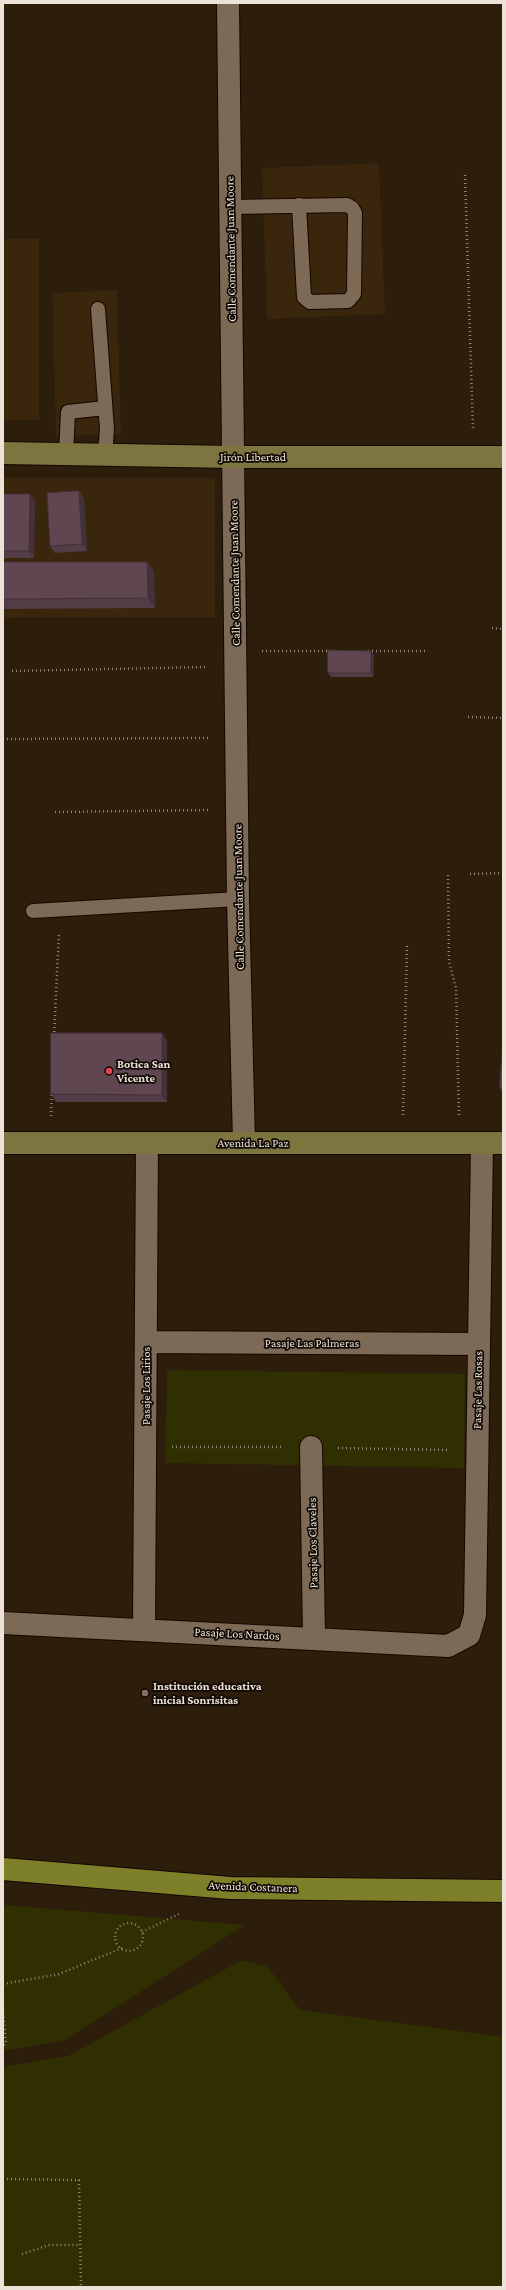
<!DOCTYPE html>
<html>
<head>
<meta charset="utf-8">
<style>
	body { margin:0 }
	#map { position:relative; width:506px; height:2290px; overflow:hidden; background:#2d1d0b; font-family:"Crimson Pro",serif }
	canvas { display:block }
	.frame { position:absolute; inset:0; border:4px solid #ede2d7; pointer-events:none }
</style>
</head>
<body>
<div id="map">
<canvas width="506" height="2290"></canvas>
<div class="frame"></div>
</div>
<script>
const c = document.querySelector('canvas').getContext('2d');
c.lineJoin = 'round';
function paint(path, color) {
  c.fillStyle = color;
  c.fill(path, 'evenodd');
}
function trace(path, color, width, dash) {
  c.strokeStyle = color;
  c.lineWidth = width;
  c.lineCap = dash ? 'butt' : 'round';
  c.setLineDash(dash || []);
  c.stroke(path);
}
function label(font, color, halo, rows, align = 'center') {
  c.font = font + ' "Crimson Pro",serif';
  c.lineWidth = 3.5;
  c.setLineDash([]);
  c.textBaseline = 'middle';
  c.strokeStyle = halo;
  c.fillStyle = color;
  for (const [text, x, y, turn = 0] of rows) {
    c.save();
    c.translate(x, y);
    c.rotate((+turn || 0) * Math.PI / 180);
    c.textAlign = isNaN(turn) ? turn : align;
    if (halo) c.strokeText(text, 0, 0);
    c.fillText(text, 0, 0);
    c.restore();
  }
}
paint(new Path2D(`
	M 379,163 L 385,314 L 267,319 L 262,168 Z
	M 3,239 L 39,239 L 39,420 L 3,420 Z
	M 117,290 L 121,434 L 56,436 L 52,293 Z
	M 3,478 L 215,478 L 215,617 L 3,618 Z`), '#3a250d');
paint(new Path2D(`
	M 167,1370 L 465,1374 L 464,1468 L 165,1463 Z
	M 3,1905 L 245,1925 L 65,2040 L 3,2051 Z
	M 242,1960 L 268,1967 L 300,2010 L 503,2037 L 503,2287 L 3,2287 L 3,2067 L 68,2056 Z`), '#2f2f02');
const lane = new Path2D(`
	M 230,207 L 347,205 L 352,208 L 355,213 L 354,294 L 348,301 L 310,302 L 304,297 L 299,205
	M 98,309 L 107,429 L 105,455
	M 66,454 L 68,412 L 105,408
	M 33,911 L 238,899`);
const street = new Path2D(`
	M 228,3 L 238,899 L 244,1143
	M 146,1342 L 478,1344
	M 311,1447 L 314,1638
	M 3,1623 L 448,1646 L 469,1635 L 475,1615 L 482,1143
	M 144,1629 L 147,1143`);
const secondary = new Path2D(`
	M 3,453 L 233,457 L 503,457
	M 3,1143 L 503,1143`);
const primary = new Path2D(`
	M 3,1869 L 230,1888 L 503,1891`);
trace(lane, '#150700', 16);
trace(street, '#150700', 24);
trace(secondary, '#150700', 24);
trace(primary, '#150700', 24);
trace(new Path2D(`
	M 465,175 L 473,430
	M 492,628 L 503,629
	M 262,651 L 331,651
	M 368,651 L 428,651
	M 12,671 L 207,667
	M 468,717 L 503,718
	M 7,739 L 208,738
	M 55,812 L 210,810
	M 470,874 L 503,873
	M 448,875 L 449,962 L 456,988 L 459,1116
	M 54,1036 L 59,933
	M 403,1115 L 407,945
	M 51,1116 L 52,1093
	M 172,1447 L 283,1447
	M 338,1448 L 449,1450
	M115 1937a14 14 0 1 1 28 0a14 14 0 1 1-28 0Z
	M 142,1932 L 181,1913
	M 3,1984 L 59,1974 L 122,1948
	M 3,2009 L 6,2043 L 3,2046
	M 3,2179 L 79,2180 L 81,2287
	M 22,2254 L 49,2245 L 80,2245`), '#928577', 2.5, [1, 3]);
trace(lane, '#7d6a56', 14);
trace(street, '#7d6a56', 22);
trace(secondary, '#7d753f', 22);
trace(primary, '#7d8028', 22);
paint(new Path2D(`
	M 3,494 L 30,494 L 35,501 L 34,558 L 3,558 Z
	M 84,498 L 87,551 L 55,553 L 50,546 Z
	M 3,562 L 147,562 L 154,571 L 155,608 L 3,609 Z
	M 371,651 L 374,655 L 373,677 L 331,677 L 328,673 Z
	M 162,1033 L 167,1041 L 167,1102 L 56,1102 L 51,1094 Z
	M 503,1036 L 503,1093 L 500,1088 Z`), '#523c46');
paint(new Path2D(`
	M 79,491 L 84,498 L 87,551 L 82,544 Z
	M 30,494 L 35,501 L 34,558 L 29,551 Z
	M 147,562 L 154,571 L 155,608 L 148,598 Z
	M 371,651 L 374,655 L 373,677 L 371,673 Z
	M 162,1033 L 167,1041 L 167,1102 L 162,1095 Z`), '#423139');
const building = new Path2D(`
	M 79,491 L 82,544 L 50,546 L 47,493 Z
	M 3,494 L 30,494 L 29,551 L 3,551 Z
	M 3,562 L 147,562 L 148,598 L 3,599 Z
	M 328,650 L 371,651 L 371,673 L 328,673 Z
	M 51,1033 L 162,1033 L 162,1095 L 51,1094 Z
	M 503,1036 L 503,1088 L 500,1088 Z`);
paint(building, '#5f4651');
trace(building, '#423139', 1);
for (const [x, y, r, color] of [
	[109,1071,4,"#e0444e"],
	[145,1693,4,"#8d6e63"]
]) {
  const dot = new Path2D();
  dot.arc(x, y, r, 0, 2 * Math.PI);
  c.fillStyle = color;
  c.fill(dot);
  trace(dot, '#100903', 1.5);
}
label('12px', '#ede2d7', '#100903', [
	["Calle Comendante Juan Moore",231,249,-91],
	["Jirón Libertad",253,457],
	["Calle Comendante Juan Moore",235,573,-91],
	["Calle Comendante Juan Moore",239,897,-91],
	["Avenida La Paz",253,1143],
	["Pasaje Las Palmeras",312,1343],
	["Pasaje Los Lirios",146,1386,-90],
	["Pasaje Las Rosas",478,1390,-89],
	["Pasaje Los Claveles",313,1543,-91],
	["Pasaje Los Nardos",237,1634,3],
	["Avenida Costanera",253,1887,2]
]);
label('bold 12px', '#ede2d7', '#100903', [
	["Botica San",117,1064],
	["Vicente",117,1078],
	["Institución educativa",153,1686],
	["inicial Sonrisitas",153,1700]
], 'left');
</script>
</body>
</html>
